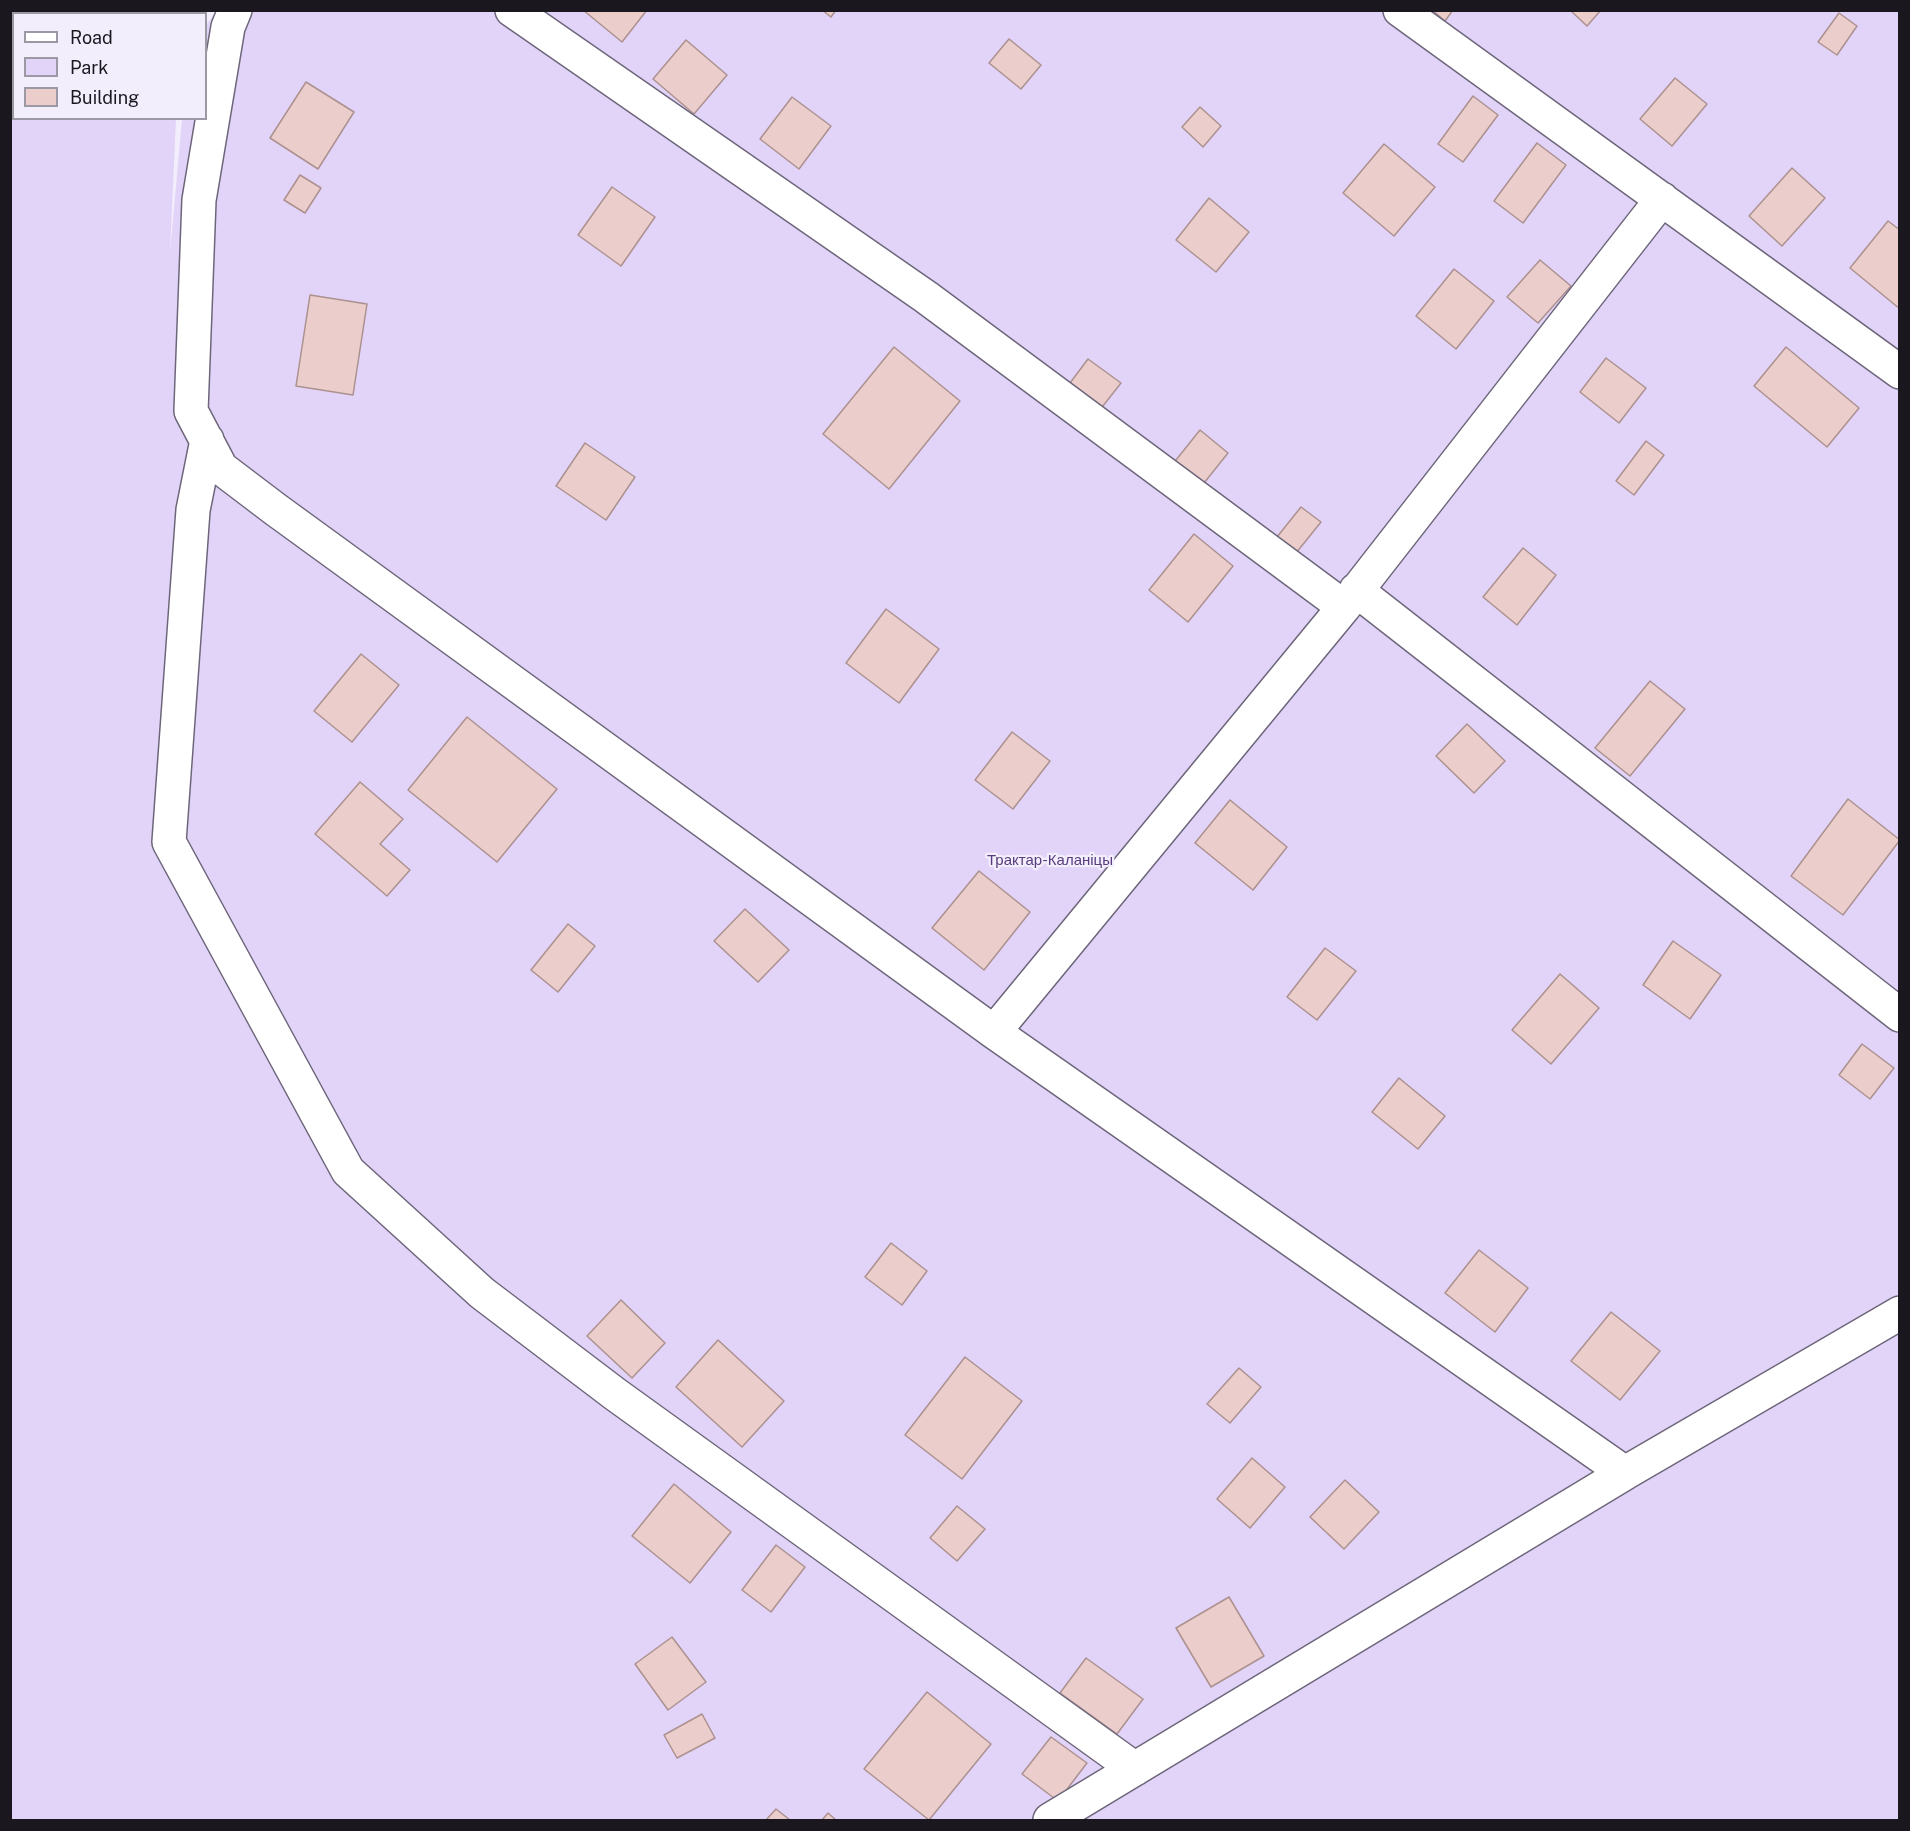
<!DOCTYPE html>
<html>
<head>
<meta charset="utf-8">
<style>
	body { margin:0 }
	#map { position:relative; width:1910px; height:1831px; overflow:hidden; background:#f3eefc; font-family:"Public Sans",sans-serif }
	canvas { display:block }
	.frame { position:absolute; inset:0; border:12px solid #1a171f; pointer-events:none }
	.legend { position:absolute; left:12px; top:12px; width:195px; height:108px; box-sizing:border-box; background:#f3eefc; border:2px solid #9c98a4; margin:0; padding:8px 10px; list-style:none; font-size:18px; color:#1a171f }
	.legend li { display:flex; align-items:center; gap:12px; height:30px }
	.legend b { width:30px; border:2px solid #9c98a4 }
</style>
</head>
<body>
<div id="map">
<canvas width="1910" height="1831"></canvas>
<div class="frame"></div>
<ul class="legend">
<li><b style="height:8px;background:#fff"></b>Road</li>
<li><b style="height:16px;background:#e2d4f9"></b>Park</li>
<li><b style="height:16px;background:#ebcecc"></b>Building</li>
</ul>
</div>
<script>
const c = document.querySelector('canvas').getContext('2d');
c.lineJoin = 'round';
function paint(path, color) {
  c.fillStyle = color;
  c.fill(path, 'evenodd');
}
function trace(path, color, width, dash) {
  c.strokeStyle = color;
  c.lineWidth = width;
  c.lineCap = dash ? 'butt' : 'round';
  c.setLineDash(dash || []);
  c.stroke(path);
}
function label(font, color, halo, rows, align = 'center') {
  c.font = font + ' "Public Sans",sans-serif';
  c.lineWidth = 4.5;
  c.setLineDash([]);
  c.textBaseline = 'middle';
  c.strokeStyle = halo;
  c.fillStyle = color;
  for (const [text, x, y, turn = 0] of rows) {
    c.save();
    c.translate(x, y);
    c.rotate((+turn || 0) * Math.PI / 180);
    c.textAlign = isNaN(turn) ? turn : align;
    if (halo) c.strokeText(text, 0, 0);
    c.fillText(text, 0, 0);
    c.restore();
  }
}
paint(new Path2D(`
	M 11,11 L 181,11 L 181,14 L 14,14 L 14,118 L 176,119 L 170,253 L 182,119 L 206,118 L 206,25 L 217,11 L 1899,11 L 1899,1820 L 11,1820 Z`), '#e2d4f9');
const building = new Path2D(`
	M 583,10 L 647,10 L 622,42 Z
	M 822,10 L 836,10 L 831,17 Z
	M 1432,10 L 1453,10 L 1445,21 Z
	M 1570,10 L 1601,10 L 1587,26 Z
	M 1839,13 L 1857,26 L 1837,55 L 1818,42 Z
	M 1009,39 L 1041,65 L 1021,89 L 989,63 Z
	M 686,40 L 727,75 L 694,114 L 653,79 Z
	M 1675,78 L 1707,104 L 1672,146 L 1640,119 Z
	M 306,82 L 354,112 L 318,169 L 270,138 Z
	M 1473,96 L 1498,115 L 1463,162 L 1438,144 Z
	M 792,97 L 831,126 L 799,169 L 760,139 Z
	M 1200,107 L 1221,126 L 1203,147 L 1182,127 Z
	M 1537,143 L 1566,165 L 1523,223 L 1494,201 Z
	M 1384,144 L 1435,187 L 1394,236 L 1343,193 Z
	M 1792,168 L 1825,198 L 1782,246 L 1749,216 Z
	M 300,175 L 321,188 L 305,213 L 284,200 Z
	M 612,187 L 655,217 L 621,266 L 578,235 Z
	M 1209,198 L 1249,232 L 1216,272 L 1176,240 Z
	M 1888,221 L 1900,230 L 1900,309 L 1850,268 Z
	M 1540,260 L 1571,286 L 1538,323 L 1507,297 Z
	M 1454,269 L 1494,301 L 1456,349 L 1416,316 Z
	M 310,295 L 367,304 L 353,395 L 296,386 Z
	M 894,347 L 960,401 L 889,489 L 823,434 Z
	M 1786,347 L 1859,408 L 1827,447 L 1754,386 Z
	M 1606,358 L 1646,388 L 1619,423 L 1580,392 Z
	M 1088,359 L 1121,383 L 1099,411 L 1067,387 Z
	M 1200,430 L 1228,453 L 1200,488 L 1172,465 Z
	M 1646,441 L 1664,455 L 1634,495 L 1616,481 Z
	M 585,443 L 635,477 L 606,520 L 556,486 Z
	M 1301,507 L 1321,522 L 1296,553 L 1277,537 Z
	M 1194,534 L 1233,566 L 1188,622 L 1149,590 Z
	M 1523,548 L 1556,575 L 1517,625 L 1483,597 Z
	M 886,609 L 939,649 L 899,703 L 846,663 Z
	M 361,654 L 399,685 L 352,742 L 314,711 Z
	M 1650,681 L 1685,709 L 1630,776 L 1595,748 Z
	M 467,717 L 557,789 L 497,862 L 408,790 Z
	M 1467,724 L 1505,761 L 1474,793 L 1436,756 Z
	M 1012,732 L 1050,761 L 1013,809 L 975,780 Z
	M 360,782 L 403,819 L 380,844 L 410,870 L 387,896 L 315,834 Z
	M 1848,799 L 1900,840 L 1843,915 L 1791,876 Z
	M 1230,800 L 1287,847 L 1253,890 L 1195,843 Z
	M 979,871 L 1030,912 L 984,970 L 932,928 Z
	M 745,909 L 789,950 L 758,982 L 714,941 Z
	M 568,924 L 595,946 L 558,992 L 531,970 Z
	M 1673,941 L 1721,975 L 1690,1019 L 1643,985 Z
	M 1325,948 L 1356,971 L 1317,1020 L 1287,997 Z
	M 1560,974 L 1599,1008 L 1551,1064 L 1512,1030 Z
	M 1862,1044 L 1894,1068 L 1870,1099 L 1839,1075 Z
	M 1399,1078 L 1445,1116 L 1418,1149 L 1372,1112 Z
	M 891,1243 L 927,1271 L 902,1305 L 865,1277 Z
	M 1479,1250 L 1528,1288 L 1495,1332 L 1445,1293 Z
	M 621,1300 L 665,1343 L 632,1378 L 587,1336 Z
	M 1611,1312 L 1660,1351 L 1620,1400 L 1571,1361 Z
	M 718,1340 L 784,1401 L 742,1447 L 676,1387 Z
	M 965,1357 L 1022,1401 L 962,1479 L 905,1435 Z
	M 1239,1368 L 1261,1387 L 1230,1423 L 1207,1404 Z
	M 1252,1458 L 1285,1487 L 1250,1528 L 1217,1499 Z
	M 1345,1480 L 1379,1512 L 1344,1549 L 1310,1517 Z
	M 674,1484 L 731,1532 L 690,1583 L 632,1536 Z
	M 957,1506 L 985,1529 L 957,1561 L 930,1538 Z
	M 776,1545 L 805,1567 L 771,1612 L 742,1590 Z
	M 1229,1597 L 1264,1656 L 1211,1687 L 1176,1628 Z
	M 672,1637 L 706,1682 L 668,1710 L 635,1664 Z
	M 1086,1658 L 1143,1699 L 1117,1734 L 1060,1693 Z
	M 927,1692 L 991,1744 L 929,1820 L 864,1769 Z
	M 702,1714 L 715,1738 L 677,1758 L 664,1735 Z
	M 1051,1737 L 1087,1763 L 1058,1801 L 1022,1774 Z
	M 776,1809 L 790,1820 L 766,1820 Z
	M 828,1813 L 836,1820 L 822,1820 Z`);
paint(building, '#ebcecc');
trace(building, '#ac918f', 1.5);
const minor = new Path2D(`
	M 235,10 L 228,27 L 199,200 L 191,411 L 221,468 L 275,509 L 994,1032 L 1625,1473 L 1050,1820
	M 512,10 L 926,297 L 1344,607
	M 1400,10 L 1900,372
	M 207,440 L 193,510 L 169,842 L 348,1171 L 482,1293 L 615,1394 L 1135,1769
	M 1356,590 L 1900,1015
	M 994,1032 L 1344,607 L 1662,199
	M 1625,1473 L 1900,1313`);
trace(minor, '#6d667a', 36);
trace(minor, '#fff', 33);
label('15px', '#593d7e', '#f3eefc', [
	["Трактар-Каланіцы",1050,860]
]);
</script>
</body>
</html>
